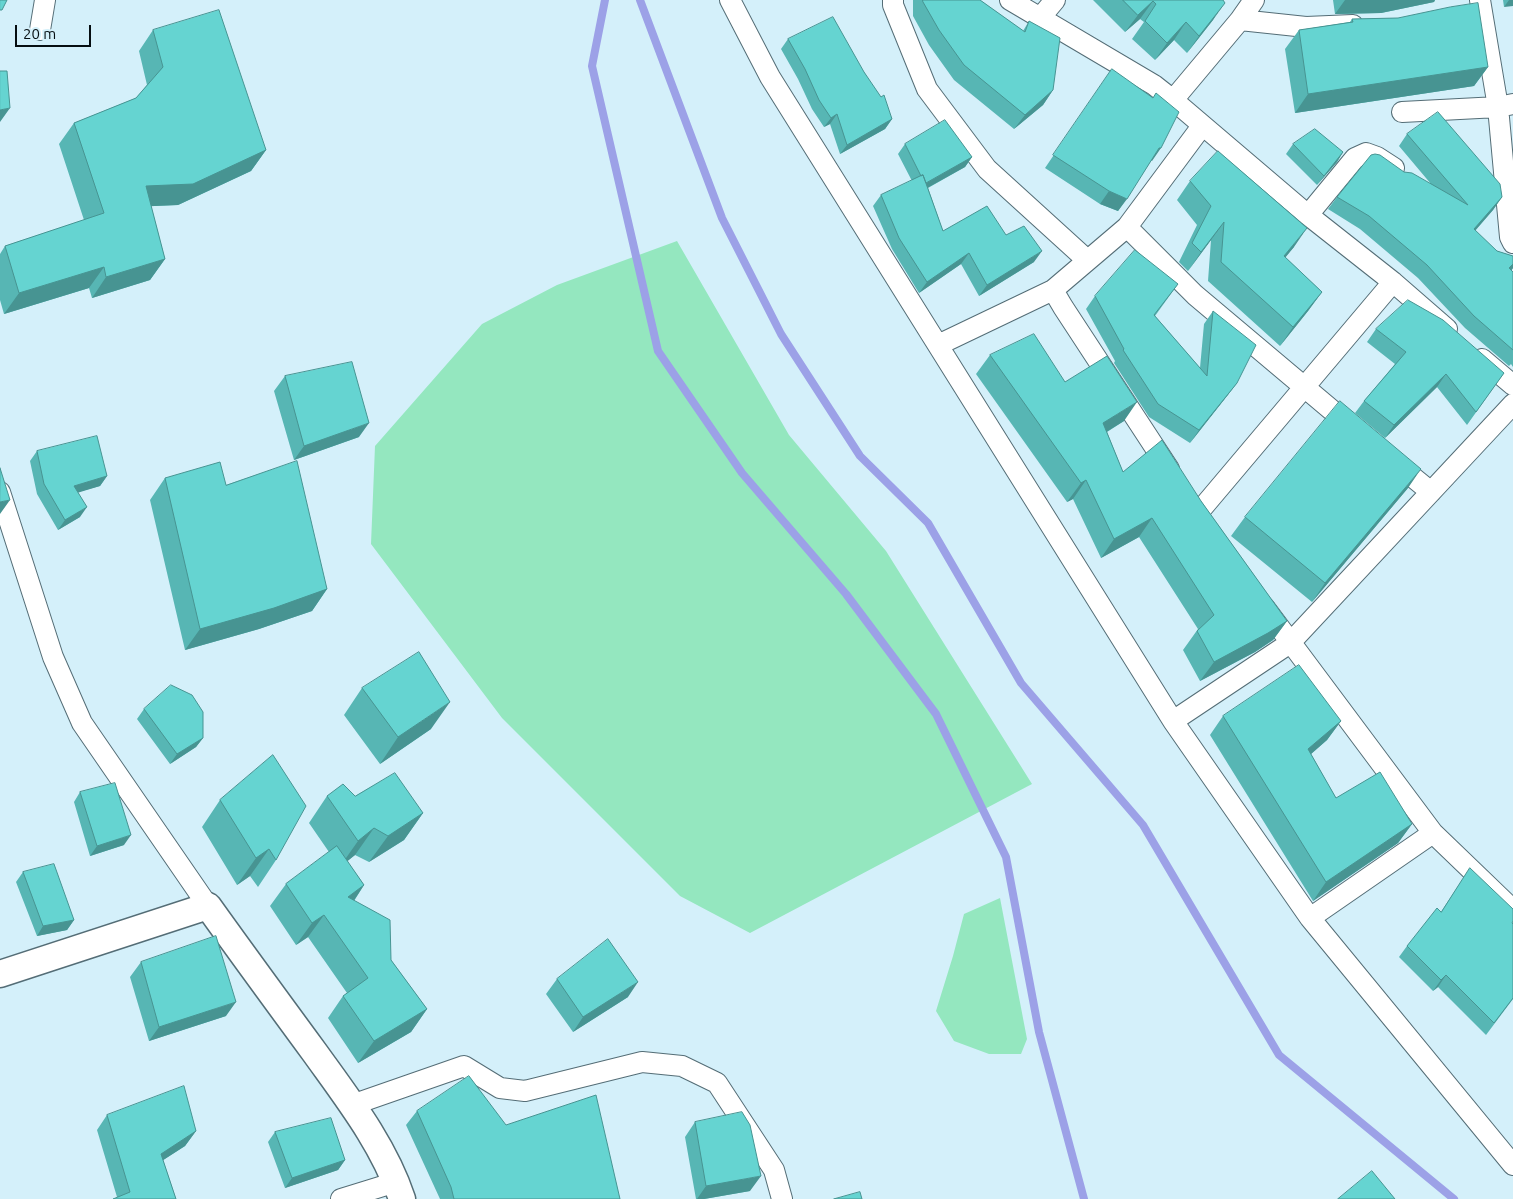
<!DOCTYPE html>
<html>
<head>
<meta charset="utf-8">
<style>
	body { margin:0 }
	#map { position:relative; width:1513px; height:1199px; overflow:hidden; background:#d4f0fa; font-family:Ubuntu,sans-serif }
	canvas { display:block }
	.scale { position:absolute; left:15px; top:25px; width:76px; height:22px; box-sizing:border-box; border:2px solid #050e11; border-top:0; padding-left:6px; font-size:15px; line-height:18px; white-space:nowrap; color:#050e11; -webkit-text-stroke:4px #d4f0fa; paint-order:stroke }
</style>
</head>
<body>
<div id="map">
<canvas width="1513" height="1199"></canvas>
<div class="scale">20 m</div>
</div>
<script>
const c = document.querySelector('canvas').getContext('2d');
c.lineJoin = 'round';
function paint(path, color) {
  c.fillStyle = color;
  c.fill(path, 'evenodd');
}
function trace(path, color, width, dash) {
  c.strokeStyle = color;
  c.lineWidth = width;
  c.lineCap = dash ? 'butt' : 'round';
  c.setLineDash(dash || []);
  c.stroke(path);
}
paint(new Path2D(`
	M 677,241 L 789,435 L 886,551 L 1032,784 L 750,933 L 680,896 L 502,718 L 371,544 L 375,446 L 482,324 L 557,285 Z
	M 1000,898 L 1027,1039 L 1021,1054 L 989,1054 L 954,1041 L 936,1011 L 953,956 L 964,914 Z`), '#94e7bf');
trace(new Path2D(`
	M 605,0 L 592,66 L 658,351 L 742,473 L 846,594 L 936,714 L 1006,857 L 1039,1032 L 1084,1199
	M 640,0 L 722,218 L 781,334 L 860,456 L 928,523 L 1021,683 L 1143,825 L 1279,1055 L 1454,1199`), '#9ca1e7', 8);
const minor = new Path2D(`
	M 730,0 L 770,77 L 1173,721 L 1310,918 L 1513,1165
	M 893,0 L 893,5 L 927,89 L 987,169 L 1087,260
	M 1010,0 L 1154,85 L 1173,100 L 1308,215 L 1393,282 L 1447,329
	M 1480,0 L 1498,107 L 1510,237 L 1513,243
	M 1040,18 L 1055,0
	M 1240,20 L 1306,27 L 1353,25
	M 40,30 L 45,0
	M 1173,100 L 1240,20 L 1254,0
	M 1402,112 L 1498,107 L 1513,104
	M 1308,215 L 1355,158 L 1366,153 L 1377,157 L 1394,168
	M 1127,227 L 1195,295 L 1353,428
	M 938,345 L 1053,290
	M 1482,359 L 1513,385
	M 1393,461 L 1431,492
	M 1169,469 L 1063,307 L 1053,290 L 1127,227 L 1202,126
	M 0,492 L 53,657 L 82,723 L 208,906
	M 1198,513 L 1393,282
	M 1265,608 L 1433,833 L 1513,910
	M 1173,721 L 1290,643 L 1513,404
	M 1310,918 L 1433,833
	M 352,1105 L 464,1066 L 500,1088 L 525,1091 L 642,1062 L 682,1066 L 717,1083 L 774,1170 L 782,1199
	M 341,1199 L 396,1182`);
const tertiary = new Path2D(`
	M 0,974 L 208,906 C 243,955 279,1004 315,1053 C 348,1099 384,1145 402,1199`);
trace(minor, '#546d76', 22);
trace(tertiary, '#546d76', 29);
trace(minor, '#fff', 20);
trace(tertiary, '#fff', 26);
paint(new Path2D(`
	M 913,0 L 980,0 L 1023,31 L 1029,21 L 1053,90 L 1043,105 L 1014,129 L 954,80 L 929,45 L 913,16 Z
	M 1093,0 L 1223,0 L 1213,20 L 1187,53 L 1174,40 L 1155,60 L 1132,39 L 1144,22 L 1140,19 L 1125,32 Z
	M 1333,0 L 1435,0 L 1434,2 L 1381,13 L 1335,14 Z
	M 1503,0 L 1513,0 L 1504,7 Z
	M 1398,18 L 1488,67 L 1474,86 L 1295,113 L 1285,49 L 1299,30 L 1350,22 L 1352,19 Z
	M 153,30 L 266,150 L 251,171 L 178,205 L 151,206 L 165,259 L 150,280 L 92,298 L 89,288 L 4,314 L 0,300 L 0,254 L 5,246 L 84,220 L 59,144 L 74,123 L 136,98 L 147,85 L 139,51 Z
	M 788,39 L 864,72 L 892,119 L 885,129 L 840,154 L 830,124 L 824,127 L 812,109 L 798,79 L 781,49 Z
	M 1112,69 L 1152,161 L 1151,161 L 1118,211 L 1100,204 L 1045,168 Z
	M 1407,134 L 1502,197 L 1493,210 L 1475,231 L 1497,251 L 1513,256 L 1513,268 L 1511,270 L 1513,272 L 1513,367 L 1511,364 L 1509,366 L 1465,328 L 1418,278 L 1360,229 L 1328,209 L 1337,197 L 1404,172 L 1431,184 L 1399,146 Z
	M 905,144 L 972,157 L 965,167 L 928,188 L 943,231 L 1006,235 L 1034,262 L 979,296 L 961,264 L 919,293 L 892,249 L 873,206 L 881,195 L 912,181 L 898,154 Z
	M 1293,144 L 1343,152 L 1337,162 L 1317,185 L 1286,154 Z
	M 1190,181 L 1294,247 L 1285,257 L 1322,292 L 1308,311 L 1280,346 L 1208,281 L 1211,240 L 1188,271 L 1179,262 L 1197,225 L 1177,200 Z
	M 1178,284 L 1155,316 L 1200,368 L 1204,324 L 1213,311 L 1237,383 L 1227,396 L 1190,443 L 1149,417 L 1114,363 L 1115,361 L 1086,309 L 1095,296 Z
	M 1376,329 L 1504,373 L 1467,425 L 1437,387 L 1385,438 L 1355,413 L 1364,401 L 1395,364 L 1367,342 Z
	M 990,355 L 1065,382 L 1124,421 L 1107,432 L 1123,472 L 1201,501 L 1287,621 L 1273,640 L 1255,652 L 1200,681 L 1183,650 L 1198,629 L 1139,537 L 1101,558 L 1073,499 L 1067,502 L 976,374 Z
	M 285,376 L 359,437 L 294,460 L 274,391 Z
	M 37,451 L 107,476 L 100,486 L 78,492 L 80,517 L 58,530 L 37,494 L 30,461 Z
	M 165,478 L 327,589 L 312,611 L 259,629 L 185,650 L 150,500 Z
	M 1408,488 L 1312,602 L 1231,536 L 1245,517 Z
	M 362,688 L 431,729 L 380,764 L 344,715 Z
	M 144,709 L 203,738 L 196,747 L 170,764 L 137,719 Z
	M 1223,716 L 1341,721 L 1327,740 L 1311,754 L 1336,798 L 1412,824 L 1398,843 L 1313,901 L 1210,735 Z
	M 273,755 L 276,860 L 258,887 L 250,876 L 237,885 L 202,827 L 220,800 Z
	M 80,792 L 124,845 L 90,856 L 74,802 Z
	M 327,796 L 355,796 L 423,813 L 404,840 L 369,862 L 355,855 L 347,861 L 364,885 L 354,901 L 391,960 L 427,1009 L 411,1032 L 358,1063 L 328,1018 L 343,996 L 347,993 L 308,937 L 296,945 L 270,906 L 286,884 L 329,852 L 309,823 Z
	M 1470,868 L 1513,922 L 1512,923 L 1513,924 L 1513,999 L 1486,1035 L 1438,987 L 1433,991 L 1399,957 L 1407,946 L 1441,912 Z
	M 23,872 L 74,920 L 67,930 L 37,936 L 16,882 Z
	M 141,962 L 226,1016 L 149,1041 L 130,977 Z
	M 557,979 L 628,997 L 573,1032 L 546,994 Z
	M 417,1111 L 506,1125 L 620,1199 L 440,1199 L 406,1125 Z
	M 107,1115 L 196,1131 L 185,1146 L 163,1160 L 176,1199 L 117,1197 L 97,1130 Z
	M 695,1122 L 750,1191 L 704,1199 L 696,1199 L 685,1137 Z
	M 275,1132 L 345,1160 L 338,1170 L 285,1188 L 268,1142 Z`), '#57b6b4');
paint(new Path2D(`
	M 1345,0 L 1435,0 L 1434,2 L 1381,13 L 1335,14 Z
	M 1509,0 L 1513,0 L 1513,6 L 1504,7 Z
	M 1153,1 L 1140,19 L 1125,32 L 1138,15 Z
	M 1225,3 L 1213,20 L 1187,53 L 1199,36 Z
	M 1186,22 L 1174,40 L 1155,60 L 1167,43 Z
	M 1488,67 L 1474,86 L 1295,113 L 1308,94 Z
	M 1053,90 L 1043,105 L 1014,129 L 1025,115 Z
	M 10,108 L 0,122 L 0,110 Z
	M 837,114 L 830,124 L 824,127 L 831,118 Z
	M 892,119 L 885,129 L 840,154 L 847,145 Z
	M 1159,148 L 1161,148 L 1152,161 L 1151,160 Z
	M 266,150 L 251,171 L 178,205 L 132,207 L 146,186 Z
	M 1343,152 L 1337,162 L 1317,185 L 1324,176 Z
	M 972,157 L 965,167 L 918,193 L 925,184 Z
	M 1109,191 L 1127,199 L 1118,211 L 1100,204 Z
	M 1502,197 L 1493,210 L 1465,242 L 1474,229 Z
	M 1224,222 L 1211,240 L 1188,271 L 1201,252 Z
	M 1307,228 L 1294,247 L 1271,275 L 1284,256 Z
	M 1042,251 L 1034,262 L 979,296 L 987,285 Z
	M 969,253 L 961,264 L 919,293 L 927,282 Z
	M 165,259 L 150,280 L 92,298 L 106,277 Z
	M 1513,264 L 1513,268 L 1511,271 L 1509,268 Z
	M 104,267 L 89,288 L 4,314 L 19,293 Z
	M 1322,292 L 1308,311 L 1280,346 L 1293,327 Z
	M 1446,374 L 1437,387 L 1385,438 L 1394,425 Z
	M 1237,383 L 1227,396 L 1190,443 L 1199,430 Z
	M 1137,402 L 1124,421 L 1090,442 L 1103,423 Z
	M 369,423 L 359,437 L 294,460 L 304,446 Z
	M 1421,469 L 1408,488 L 1312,602 L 1325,583 Z
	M 107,476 L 100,486 L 67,496 L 74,486 Z
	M 1086,480 L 1073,499 L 1067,502 L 1081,483 Z
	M 10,500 L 0,514 L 0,502 Z
	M 87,507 L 80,517 L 58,530 L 65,520 Z
	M 1152,518 L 1139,537 L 1101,558 L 1114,539 Z
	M 327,589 L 312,611 L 259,629 L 185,650 L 200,629 Z
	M 1287,621 L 1273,640 L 1255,652 L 1200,681 L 1214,662 Z
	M 450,702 L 431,729 L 380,764 L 398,737 Z
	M 1341,721 L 1327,740 L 1295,768 L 1308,749 Z
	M 203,738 L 196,747 L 170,764 L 177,754 Z
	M 423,813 L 404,840 L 369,862 L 388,836 Z
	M 1412,824 L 1398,843 L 1313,901 L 1326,882 Z
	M 374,828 L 355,855 L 339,868 L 358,841 Z
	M 131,835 L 124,845 L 90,856 L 97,846 Z
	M 269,849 L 250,876 L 237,885 L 256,858 Z
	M 364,885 L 349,908 L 348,897 Z
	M 324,915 L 308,937 L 296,945 L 312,923 Z
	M 74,920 L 67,930 L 37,936 L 43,926 Z
	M 1446,975 L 1438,987 L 1433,991 L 1441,980 Z
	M 638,982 L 628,997 L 573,1032 L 583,1017 Z
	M 236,1002 L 226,1016 L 149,1041 L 159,1027 Z
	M 427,1009 L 411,1032 L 358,1063 L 374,1041 Z
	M 196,1131 L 185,1146 L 151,1168 L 161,1154 Z
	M 345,1160 L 338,1170 L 285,1188 L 292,1178 Z
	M 761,1176 L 750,1191 L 704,1199 L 697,1199 L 706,1186 Z`), '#479492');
const building = new Path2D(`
	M 0,0 L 7,0 L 2,10 L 0,10 Z
	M 923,0 L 980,0 L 1025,32 L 1029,21 L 1060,38 L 1053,90 L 1025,115 L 964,65 L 939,30 L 923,2 Z
	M 1123,0 L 1223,0 L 1225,3 L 1199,36 L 1186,22 L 1167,43 L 1145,21 L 1156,4 L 1153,1 L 1138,15 Z
	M 1478,3 L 1488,67 L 1308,94 L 1299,30 L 1353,22 L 1352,19 L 1398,18 L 1450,7 Z
	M 219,10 L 266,150 L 193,184 L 146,186 L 165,259 L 106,277 L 104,267 L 19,293 L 5,246 L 104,213 L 74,123 L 136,98 L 163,67 L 153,30 Z
	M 833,17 L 864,72 L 881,97 L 884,95 L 892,119 L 847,145 L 837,114 L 831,118 L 819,100 L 805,69 L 788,39 Z
	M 1112,69 L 1153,98 L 1156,93 L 1179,112 L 1161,148 L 1159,148 L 1127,199 L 1109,191 L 1053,155 Z
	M 0,71 L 7,71 L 10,108 L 0,110 Z
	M 1438,112 L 1500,184 L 1502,197 L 1474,229 L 1497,251 L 1513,256 L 1513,264 L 1509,268 L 1513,272 L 1513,350 L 1474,316 L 1427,265 L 1369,216 L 1337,197 L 1371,155 L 1375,154 L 1380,155 L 1404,172 L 1412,173 L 1468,205 L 1407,134 Z
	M 945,120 L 972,157 L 926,183 L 923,175 L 921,176 L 905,144 Z
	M 1315,129 L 1343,152 L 1324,176 L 1293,144 Z
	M 1218,151 L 1307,228 L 1284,256 L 1322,292 L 1293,327 L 1221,262 L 1224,222 L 1201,252 L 1192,243 L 1211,206 L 1190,181 Z
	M 923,175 L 943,231 L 987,206 L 1006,235 L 1024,226 L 1042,251 L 987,285 L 969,253 L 927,282 L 899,238 L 881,195 Z
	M 1135,250 L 1178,284 L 1154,315 L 1207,376 L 1213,311 L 1256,345 L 1237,383 L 1199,430 L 1158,404 L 1123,350 L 1124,349 L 1095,296 Z
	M 1408,300 L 1443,320 L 1504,373 L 1476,412 L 1446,374 L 1394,425 L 1364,401 L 1406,352 L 1376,329 Z
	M 1034,334 L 1065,382 L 1107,356 L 1137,402 L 1103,423 L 1123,472 L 1162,440 L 1201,501 L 1287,621 L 1268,633 L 1214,662 L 1197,631 L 1214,615 L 1152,518 L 1114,539 L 1086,480 L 1081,483 L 990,355 Z
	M 352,362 L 369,423 L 304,446 L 285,376 Z
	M 1340,401 L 1421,469 L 1325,583 L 1245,517 Z
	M 97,436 L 107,476 L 74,486 L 87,507 L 65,520 L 44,484 L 37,451 Z
	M 297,461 L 327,589 L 274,608 L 200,629 L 165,478 L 220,462 L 226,485 Z
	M 0,468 L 10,500 L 0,502 Z
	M 419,652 L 450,702 L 398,737 L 362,688 Z
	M 1299,665 L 1341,721 L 1308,749 L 1336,798 L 1380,772 L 1412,824 L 1326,882 L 1223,716 Z
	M 171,685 L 192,695 L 203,712 L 203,738 L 177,754 L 144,709 Z
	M 273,755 L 306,806 L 276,860 L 269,849 L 256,858 L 220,800 Z
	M 395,773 L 423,813 L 388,836 L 374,828 L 358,841 L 327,796 L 343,784 L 355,796 Z
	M 115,783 L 131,835 L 97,846 L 80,792 Z
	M 337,846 L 364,885 L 348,897 L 390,920 L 391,960 L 427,1009 L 374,1041 L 343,996 L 368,978 L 324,915 L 312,923 L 286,884 Z
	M 54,864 L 74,920 L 43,926 L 23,872 Z
	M 1470,868 L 1513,909 L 1513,921 L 1512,923 L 1513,924 L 1513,998 L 1494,1023 L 1446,975 L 1441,980 L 1407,946 L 1437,908 L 1441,912 Z
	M 216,936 L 236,1002 L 159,1027 L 141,962 Z
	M 608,939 L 638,982 L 583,1017 L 557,979 Z
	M 469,1076 L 506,1125 L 596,1095 L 620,1199 L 454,1199 L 451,1187 L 417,1111 Z
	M 184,1086 L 196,1131 L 161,1154 L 176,1199 L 113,1199 L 130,1192 L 107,1115 Z
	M 742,1112 L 750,1125 L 761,1176 L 706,1186 L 695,1122 Z
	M 331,1118 L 345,1160 L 292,1178 L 275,1132 Z
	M 1372,1171 L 1395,1199 L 1338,1199 Z
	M 860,1192 L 862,1199 L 834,1199 Z`);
paint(building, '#65d4d1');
trace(building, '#479492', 1);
</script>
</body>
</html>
